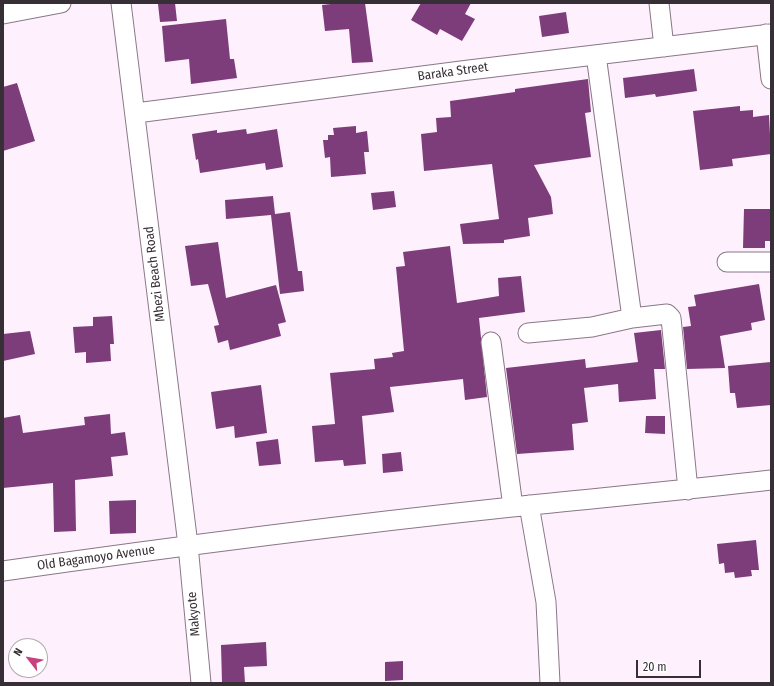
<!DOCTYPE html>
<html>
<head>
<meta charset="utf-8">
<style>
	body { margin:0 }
	#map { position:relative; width:774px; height:686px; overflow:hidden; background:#fef1fd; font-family:"Fira Sans Condensed",sans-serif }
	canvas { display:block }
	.frame { position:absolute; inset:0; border:4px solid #372f36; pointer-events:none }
	.north { position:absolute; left:8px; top:638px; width:40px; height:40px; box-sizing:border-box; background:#fff; border:1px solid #afacaf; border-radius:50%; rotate:301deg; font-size:11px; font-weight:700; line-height:16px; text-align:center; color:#372f36 }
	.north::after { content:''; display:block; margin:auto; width:14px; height:18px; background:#c94280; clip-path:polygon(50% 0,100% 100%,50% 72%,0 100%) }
	.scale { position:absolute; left:636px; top:660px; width:65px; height:18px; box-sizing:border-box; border:2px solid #372f36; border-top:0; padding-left:5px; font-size:12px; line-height:14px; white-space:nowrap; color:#372f36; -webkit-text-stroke:3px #fff; paint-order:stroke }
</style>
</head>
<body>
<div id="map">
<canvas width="774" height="686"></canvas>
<div class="frame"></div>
<div class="north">N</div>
<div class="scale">20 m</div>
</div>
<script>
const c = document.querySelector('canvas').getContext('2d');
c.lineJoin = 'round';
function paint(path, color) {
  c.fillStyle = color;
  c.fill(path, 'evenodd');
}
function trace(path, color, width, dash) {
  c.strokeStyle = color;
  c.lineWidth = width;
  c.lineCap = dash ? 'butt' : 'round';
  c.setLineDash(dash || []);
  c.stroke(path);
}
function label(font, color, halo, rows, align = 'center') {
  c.font = font + ' "Fira Sans Condensed",sans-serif';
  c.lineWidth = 4;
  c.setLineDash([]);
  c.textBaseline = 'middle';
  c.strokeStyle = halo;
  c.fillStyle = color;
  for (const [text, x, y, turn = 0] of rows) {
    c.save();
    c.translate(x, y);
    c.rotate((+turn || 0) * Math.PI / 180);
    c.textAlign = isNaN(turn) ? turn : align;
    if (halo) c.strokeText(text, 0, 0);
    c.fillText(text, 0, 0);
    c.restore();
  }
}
paint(new Path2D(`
	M 175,3 L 177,21 L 160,22 L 158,4 Z
	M 340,3 L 365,3 L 373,62 L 352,63 L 349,29 L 325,31 L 322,5 Z
	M 421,3 L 471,3 L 465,14 L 475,19 L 462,41 L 440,29 L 437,35 L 411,20 Z
	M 566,12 L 569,33 L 542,37 L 539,16 Z
	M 226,19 L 230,59 L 234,59 L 237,78 L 191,84 L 189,59 L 165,62 L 162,26 Z
	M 694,69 L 697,91 L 656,97 L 655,94 L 625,98 L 623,78 Z
	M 588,79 L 591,112 L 585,113 L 591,157 L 534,165 L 551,197 L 553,214 L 528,218 L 530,236 L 504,240 L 504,243 L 463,244 L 460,224 L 499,219 L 492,164 L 424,171 L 421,134 L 437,132 L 436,118 L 451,117 L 450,101 L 515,92 L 515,89 Z
	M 17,83 L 35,141 L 3,151 L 3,87 Z
	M 740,106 L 740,111 L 753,110 L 753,117 L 769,115 L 771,154 L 732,159 L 733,166 L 700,170 L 693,111 Z
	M 356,126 L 356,133 L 367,131 L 369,152 L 364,152 L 366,174 L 331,177 L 330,157 L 325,158 L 323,140 L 328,140 L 328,135 L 334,135 L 333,128 Z
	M 246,129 L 247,134 L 277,129 L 283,167 L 266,170 L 265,163 L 200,173 L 198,159 L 196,160 L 192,134 L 217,130 L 217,133 Z
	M 394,191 L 396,207 L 373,210 L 371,193 Z
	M 273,196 L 275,214 L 290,212 L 298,271 L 302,271 L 304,291 L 280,294 L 271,215 L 226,219 L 225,200 Z
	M 744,209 L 771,209 L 771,241 L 765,241 L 765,248 L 743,248 Z
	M 218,242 L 226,298 L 276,285 L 286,322 L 278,324 L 281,336 L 230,350 L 228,340 L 218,343 L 214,326 L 219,325 L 208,284 L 191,286 L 185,246 Z
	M 450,246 L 457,303 L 499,296 L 498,278 L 521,276 L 525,312 L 479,318 L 487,397 L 465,400 L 463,379 L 390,387 L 394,412 L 362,416 L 366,464 L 344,466 L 343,460 L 315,462 L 312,426 L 335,424 L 330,373 L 375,369 L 374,359 L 393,357 L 392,353 L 404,351 L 396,267 L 405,266 L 403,252 Z
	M 759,284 L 765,320 L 751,323 L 752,330 L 720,336 L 725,368 L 687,369 L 683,327 L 691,326 L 688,307 L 696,306 L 694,295 Z
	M 112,316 L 114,344 L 110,344 L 111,361 L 86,363 L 86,352 L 75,353 L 73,327 L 93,326 L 93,317 Z
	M 661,330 L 665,369 L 654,369 L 656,399 L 619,402 L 618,384 L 584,388 L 588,422 L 572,424 L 574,450 L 517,454 L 506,368 L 585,359 L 586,368 L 638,362 L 634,333 Z
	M 30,331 L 35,354 L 3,361 L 3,334 Z
	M 771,362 L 771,405 L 737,408 L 735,393 L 730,393 L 728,366 Z
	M 261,385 L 267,433 L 235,438 L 234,426 L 216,429 L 211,392 Z
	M 110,414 L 111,434 L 125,432 L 128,455 L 111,457 L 113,476 L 75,480 L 76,531 L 54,532 L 53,483 L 3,488 L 3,418 L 20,415 L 23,433 L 85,425 L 84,417 Z
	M 646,416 L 665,416 L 665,434 L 645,433 Z
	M 278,439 L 281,464 L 259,466 L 256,442 Z
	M 401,452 L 403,471 L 383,473 L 382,454 Z
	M 136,500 L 136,533 L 110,534 L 109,501 Z
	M 756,540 L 759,570 L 751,570 L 752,576 L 735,578 L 734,572 L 725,573 L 724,563 L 719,564 L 717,544 Z
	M 266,642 L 267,666 L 244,667 L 245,683 L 222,683 L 221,645 Z
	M 403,661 L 403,680 L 385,681 L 385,662 Z`), '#7d3c7a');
const minor = new Path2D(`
	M 121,3 L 188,545 L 201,683
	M 659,3 L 664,47
	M 3,14 L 61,3
	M 766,34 L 771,79
	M 596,55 L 632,318
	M 136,113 L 469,70 L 771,34
	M 727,262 L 771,262
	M 528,333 L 592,327 L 632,318 L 667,314 L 671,318 L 688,490
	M 491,342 L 513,507
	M 529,505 L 546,602 L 550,683
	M 3,571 C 172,547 342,525 512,507 C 598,498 685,490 771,480`);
trace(minor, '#8a7788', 21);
trace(minor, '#fff', 19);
label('13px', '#372f36', '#fff', [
	["Baraka Street",453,72,-8],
	["Mbezi Beach Road",155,274,-97],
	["Old Bagamoyo Avenue",96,558,-8],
	["Makyote",194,614,-95]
]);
</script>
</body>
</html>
